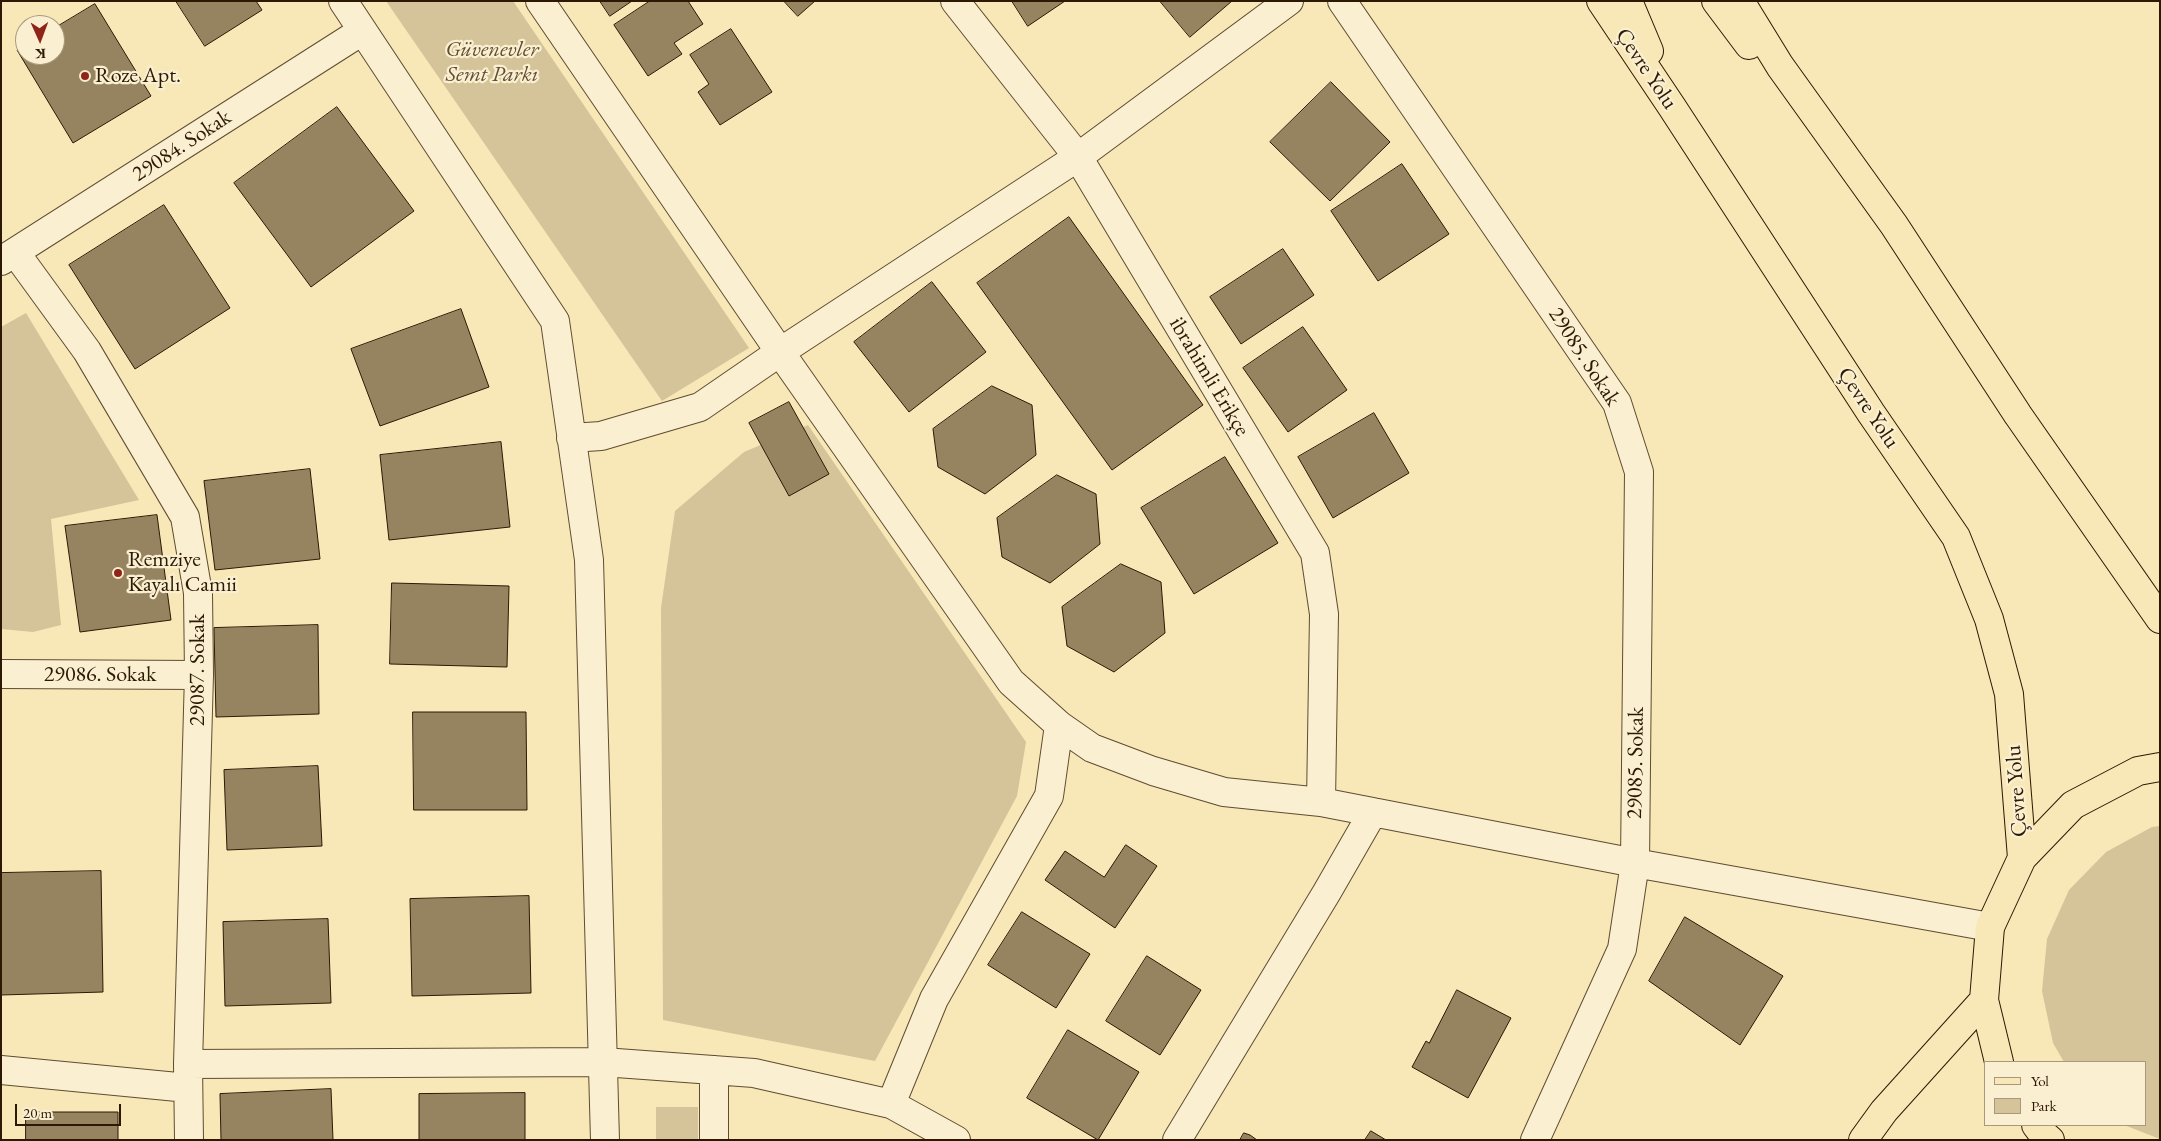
<!DOCTYPE html>
<html>
<head>
<meta charset="utf-8">
<style>
	body { margin:0 }
	#map { position:relative; width:2161px; height:1141px; overflow:hidden; background:#f8e7b7; font-family:"EB Garamond",serif }
	canvas { display:block }
	.frame { position:absolute; inset:0; border:2px solid #2c1904; pointer-events:none }
	.legend { position:absolute; left:1984px; top:1061px; width:162px; height:65px; box-sizing:border-box; background:#faefd0; border:1px solid #a8997e; margin:0; padding:6px 9px; list-style:none; font-size:15px; color:#2c1904 }
	.legend li { display:flex; align-items:center; gap:10px; height:25px }
	.legend b { width:25px; border:1px solid #a8997e }
	.north { position:absolute; left:15px; top:15px; width:50px; height:50px; box-sizing:border-box; background:#faefd0; border:1px solid #a8997e; border-radius:50%; rotate:178deg; font-size:14px; font-weight:700; line-height:20px; text-align:center; color:#2c1904 }
	.north::after { content:''; display:block; margin:auto; width:18px; height:22px; background:#8f2418; clip-path:polygon(50% 0,100% 100%,50% 72%,0 100%) }
	.scale { position:absolute; left:15px; top:1104px; width:106px; height:22px; box-sizing:border-box; border:2px solid #2c1904; border-top:0; padding-left:6px; font-size:15px; line-height:18px; white-space:nowrap; color:#2c1904; -webkit-text-stroke:4px #faefd0; paint-order:stroke }
</style>
</head>
<body>
<div id="map">
<canvas width="2161" height="1141"></canvas>
<div class="frame"></div>
<ul class="legend">
<li><b style="height:6px;background:#f8e7b7"></b>Yol</li>
<li><b style="height:14px;background:#d5c499"></b>Park</li>
</ul>
<div class="north">K</div>
<div class="scale">20 m</div>
</div>
<script>
const c = document.querySelector('canvas').getContext('2d');
c.lineJoin = 'round';
function paint(path, color) {
  c.fillStyle = color;
  c.fill(path, 'evenodd');
}
function trace(path, color, width, dash) {
  c.strokeStyle = color;
  c.lineWidth = width;
  c.lineCap = dash ? 'butt' : 'round';
  c.setLineDash(dash || []);
  c.stroke(path);
}
function label(font, color, halo, rows, align = 'center') {
  c.font = font + ' "EB Garamond",serif';
  c.lineWidth = 4.5;
  c.setLineDash([]);
  c.textBaseline = 'middle';
  c.strokeStyle = halo;
  c.fillStyle = color;
  for (const [text, x, y, turn = 0] of rows) {
    c.save();
    c.translate(x, y);
    c.rotate((+turn || 0) * Math.PI / 180);
    c.textAlign = isNaN(turn) ? turn : align;
    if (halo) c.strokeText(text, 0, 0);
    c.fillText(text, 0, 0);
    c.restore();
  }
}
paint(new Path2D(`
	M 386,1 L 513,1 L 749,348 L 662,401 Z
	M 26,313 L 139,500 L 51,519 L 61,625 L 33,632 L 1,629 L 1,327 Z
	M 808,425 L 1026,742 L 1017,796 L 875,1061 L 663,1020 L 661,608 L 675,511 L 744,452 Z
	M 2160,826 L 2160,1139 L 2124,1125 L 2145,1125 L 2145,1062 L 2064,1062 L 2053,1043 L 2042,991 L 2047,939 L 2069,890 L 2106,852 L 2152,827 Z
	M 656,1107 L 698,1107 L 698,1140 L 656,1140 Z`), '#d5c499');
const building = new Path2D(`
	M 176,1 L 256,1 L 262,10 L 205,46 Z
	M 600,1 L 632,1 L 610,16 Z
	M 650,1 L 688,1 L 703,24 L 674,43 L 682,54 L 648,76 L 614,25 Z
	M 784,1 L 815,1 L 798,16 Z
	M 1012,1 L 1065,1 L 1028,26 Z
	M 1160,1 L 1232,1 L 1190,37 Z
	M 95,4 L 151,96 L 73,143 L 17,50 L 25,46 L 25,55 L 55,55 L 55,28 Z
	M 731,29 L 772,92 L 720,125 L 698,92 L 709,84 L 690,55 Z
	M 1331,82 L 1390,142 L 1330,201 L 1270,142 Z
	M 337,107 L 414,211 L 311,287 L 234,183 Z
	M 1402,164 L 1449,234 L 1378,281 L 1331,211 Z
	M 164,205 L 230,308 L 135,369 L 69,265 Z
	M 1069,217 L 1203,405 L 1112,470 L 977,283 Z
	M 1283,249 L 1314,295 L 1241,344 L 1210,297 Z
	M 932,282 L 986,352 L 909,412 L 854,342 Z
	M 461,309 L 489,387 L 380,426 L 351,349 Z
	M 1303,327 L 1347,390 L 1288,432 L 1243,368 Z
	M 992,386 L 1032,405 L 1036,455 L 985,494 L 938,467 L 933,429 Z
	M 789,402 L 829,474 L 789,496 L 749,423 Z
	M 1374,413 L 1409,473 L 1333,518 L 1298,457 Z
	M 501,442 L 510,527 L 389,540 L 380,455 Z
	M 1225,457 L 1278,543 L 1194,594 L 1141,508 Z
	M 310,469 L 320,559 L 215,570 L 204,481 Z
	M 1057,475 L 1096,494 L 1100,544 L 1050,583 L 1002,557 L 997,518 Z
	M 157,515 L 171,620 L 80,632 L 65,526 Z
	M 1121,564 L 1161,582 L 1165,633 L 1114,672 L 1067,646 L 1062,607 Z
	M 392,583 L 509,586 L 507,667 L 390,664 Z
	M 318,625 L 319,714 L 216,717 L 214,628 Z
	M 413,712 L 526,712 L 527,810 L 414,810 Z
	M 318,766 L 322,846 L 227,850 L 224,770 Z
	M 1126,845 L 1157,866 L 1115,928 L 1045,880 L 1065,851 L 1104,877 Z
	M 101,871 L 103,992 L 1,995 L 1,873 Z
	M 529,896 L 531,993 L 412,996 L 410,899 Z
	M 1022,912 L 1090,954 L 1056,1008 L 988,965 Z
	M 1685,917 L 1783,976 L 1740,1045 L 1649,981 Z
	M 328,919 L 331,1003 L 225,1006 L 223,922 Z
	M 1147,956 L 1201,990 L 1160,1055 L 1106,1021 Z
	M 1457,990 L 1511,1018 L 1468,1098 L 1412,1067 L 1426,1041 L 1429,1043 Z
	M 1068,1030 L 1139,1072 L 1098,1140 L 1027,1098 Z
	M 331,1089 L 333,1140 L 221,1140 L 220,1094 Z
	M 525,1093 L 525,1140 L 419,1140 L 419,1094 Z
	M 26,1112 L 118,1112 L 118,1140 L 26,1140 Z
	M 1371,1131 L 1386,1140 L 1365,1140 Z
	M 1244,1133 L 1250,1135 L 1257,1140 L 1240,1140 Z`);
paint(building, '#968461');
trace(building, '#2c1904', 1);
const street = new Path2D(`
	M 343,1 L 555,321 L 589,560 L 605,1140
	M 540,1 L 780,352 L 1011,682 L 1059,725 L 1092,748 L 1153,771 L 1224,792 L 1321,802 L 1635,863 L 1990,927
	M 955,1 L 1078,157 L 1315,553 L 1324,614 L 1321,802
	M 1342,1 L 1617,403 L 1639,472 L 1635,863 L 1622,949 L 1535,1140
	M 15,252 L 87,351 L 185,517 L 198,593 L 199,675 L 188,1064 L 189,1140
	M 1,261 L 362,31
	M 571,438 L 601,436 L 700,407 L 780,352 L 1078,157 L 1289,1
	M 1,674 L 199,675
	M 188,1064 L 603,1062 L 754,1073 L 891,1104 L 956,1140
	M 1,1070 L 188,1088
	M 714,1070 L 714,1140
	M 891,1104 L 934,999 L 1049,796 L 1059,725
	M 1177,1140 L 1327,892 L 1373,812`);
const primary = new Path2D(`
	M 1601,1 L 1672,107 L 1871,413 L 1956,537 L 1989,619 L 2009,694 L 2022,858
	M 1628,1 L 1649,51
	M 1716,1 L 1749,45
	M 1740,1 L 1780,66 L 1894,225 L 2018,415 L 2160,619
	M 1999,1062 L 1984,1000 L 1990,927 L 2022,858 L 2073,805 L 2138,771 L 2160,767
	M 2036,1125 L 2042,1133 L 2050,1140
	M 1863,1140 L 1884,1111 L 1984,1000`);
trace(street, '#5f4c31', 30);
trace(primary, '#2c1904', 30);
trace(street, '#faefd0', 28);
trace(primary, '#f8e7b7', 28);
for (const [x, y, r, color] of [
	[85,76,5,"#8f2418"],
	[118,573,5,"#8f2418"]
]) {
  const dot = new Path2D();
  dot.arc(x, y, r, 0, 2 * Math.PI);
  c.fillStyle = color;
  c.fill(dot);
  trace(dot, '#faefd0', 2);
}
label('italic 22px', '#5f4c31', '#faefd0', [
	["Güvenevler",492,50],
	["Semt Parkı",492,75]
]);
label('22px', '#2c1904', '#faefd0', [
	["Çevre Yolu",1646,69,56],
	["29084. Sokak",182,146,-33],
	["29085. Sokak",1584,357,57],
	["ibrahimli Erikçe",1209,377,59],
	["Çevre Yolu",1868,408,56],
	["29087. Sokak",198,670,-90],
	["29086. Sokak",100,675],
	["29085. Sokak",1636,763,-89],
	["Çevre Yolu",2017,791,-94]
]);
label('22px', '#2c1904', '#faefd0', [
	["Roze Apt.",95,76],
	["Remziye",128,560],
	["Kayalı Camii",128,585]
], 'left');
</script>
</body>
</html>
